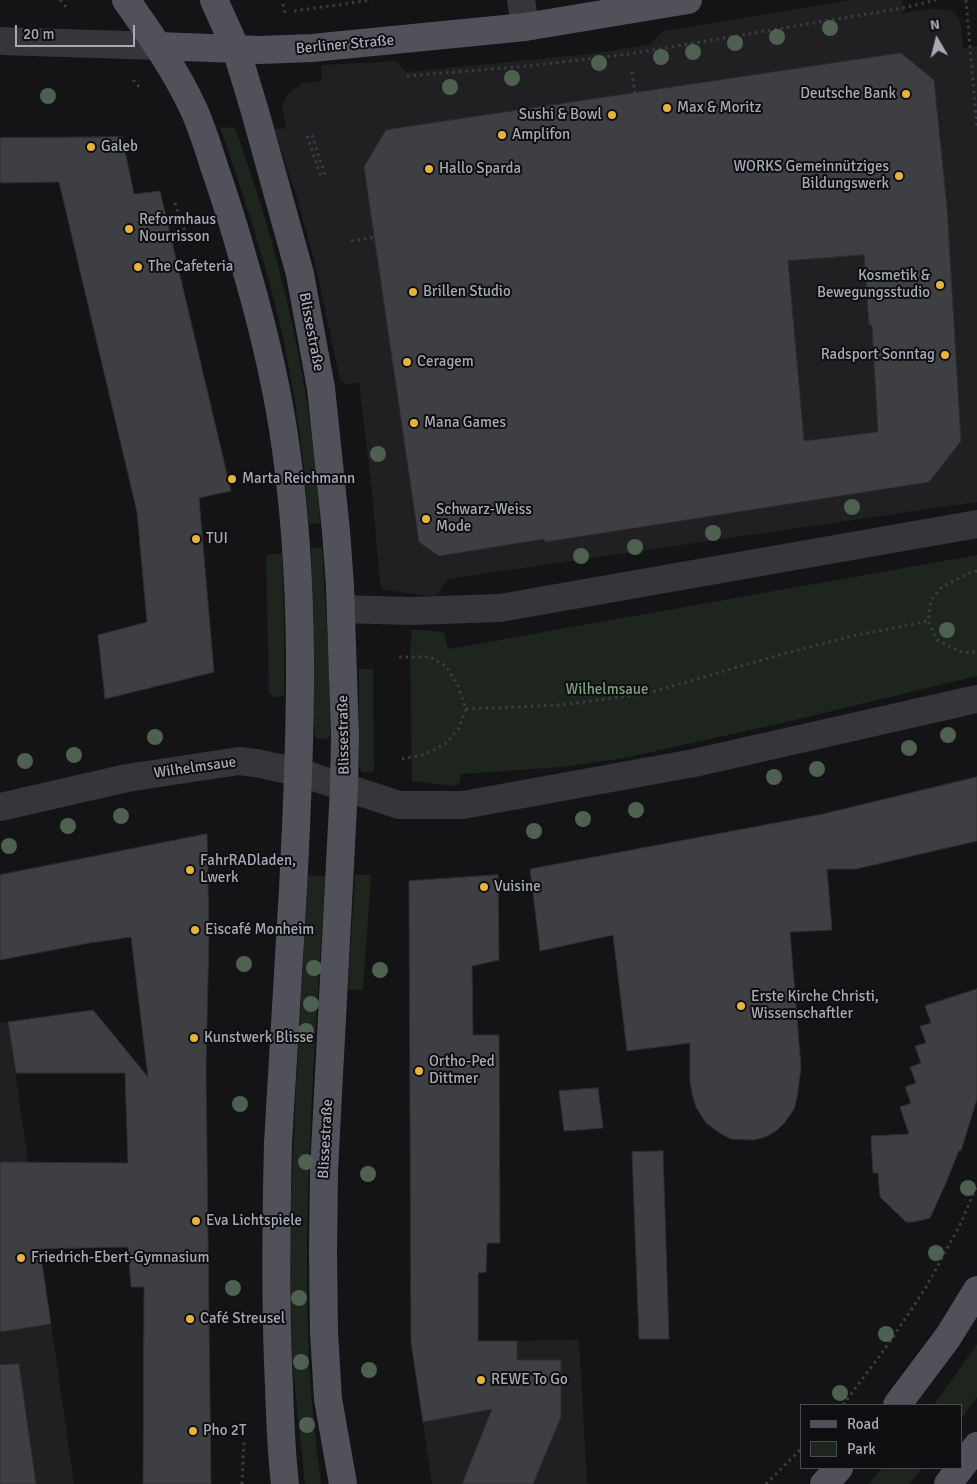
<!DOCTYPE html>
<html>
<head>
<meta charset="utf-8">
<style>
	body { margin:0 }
	#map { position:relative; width:977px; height:1484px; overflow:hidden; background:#141315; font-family:Signika,sans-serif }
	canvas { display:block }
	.legend { position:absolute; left:800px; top:1404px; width:162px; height:65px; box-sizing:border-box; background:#0f0e10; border:1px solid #4b4c52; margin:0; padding:6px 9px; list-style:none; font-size:15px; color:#a6aab5 }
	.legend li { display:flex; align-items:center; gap:10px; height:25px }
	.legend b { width:25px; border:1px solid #4b4c52 }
	.north { position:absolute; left:912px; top:15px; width:50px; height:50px; -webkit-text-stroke:4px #0f0e10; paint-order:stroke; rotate:352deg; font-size:14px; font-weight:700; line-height:20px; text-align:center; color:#a6aab5 }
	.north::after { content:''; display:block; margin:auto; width:18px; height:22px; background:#a6aab5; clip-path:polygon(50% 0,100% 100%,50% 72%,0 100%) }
	.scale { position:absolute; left:15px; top:25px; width:120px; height:22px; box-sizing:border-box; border:2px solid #a6aab5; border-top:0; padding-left:6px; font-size:15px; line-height:18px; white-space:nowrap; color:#a6aab5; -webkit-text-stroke:4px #0f0e10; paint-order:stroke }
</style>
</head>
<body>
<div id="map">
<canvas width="977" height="1484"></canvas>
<ul class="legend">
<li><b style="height:6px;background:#515259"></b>Road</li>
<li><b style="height:14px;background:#1e251f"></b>Park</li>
</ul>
<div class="north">N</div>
<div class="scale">20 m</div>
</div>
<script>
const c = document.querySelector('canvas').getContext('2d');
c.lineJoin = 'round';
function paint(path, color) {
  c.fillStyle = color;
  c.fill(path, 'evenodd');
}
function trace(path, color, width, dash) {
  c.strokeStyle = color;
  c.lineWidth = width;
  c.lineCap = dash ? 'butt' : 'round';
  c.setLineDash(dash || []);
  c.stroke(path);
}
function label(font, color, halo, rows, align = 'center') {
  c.font = font + ' Signika,sans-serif';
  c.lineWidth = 4;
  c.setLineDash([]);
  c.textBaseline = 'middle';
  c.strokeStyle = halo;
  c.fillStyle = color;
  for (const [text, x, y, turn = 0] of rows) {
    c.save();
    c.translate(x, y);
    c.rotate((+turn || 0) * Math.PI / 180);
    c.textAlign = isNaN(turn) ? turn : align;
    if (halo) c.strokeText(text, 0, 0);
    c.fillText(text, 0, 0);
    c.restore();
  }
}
paint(new Path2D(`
	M 851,0 L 902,0 L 904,13 L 931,9 L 950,10 L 957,15 L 960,20 L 963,49 L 977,46 L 977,502 L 448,579 L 435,597 L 386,590 L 383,589 L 380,584 L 372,491 L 359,383 L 345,384 L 340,380 L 315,263 L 296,195 L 274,129 L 287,128 L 282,108 L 285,98 L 290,92 L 303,83 L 322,81 L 321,65 L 396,61 L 406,72 L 598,53 L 651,44 L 663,31 Z
	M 8,1022 L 74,1484 L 0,1484 L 0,1023 Z
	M 579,1340 L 587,1482 L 589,1484 L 432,1484 L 411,1342 Z`), '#202022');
paint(new Path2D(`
	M 220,127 L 235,128 C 281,254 312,388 320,523 L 309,524 C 305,477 300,430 292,384 C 277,296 249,211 220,127 Z
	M 322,547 L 329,665 L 330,736 L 326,739 L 317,739 L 314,734 L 314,630 L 311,548 Z
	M 282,553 L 284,624 L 284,694 C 280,699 273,698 269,693 L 266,555 Z
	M 977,555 L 977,676 L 782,723 L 624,758 L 563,767 L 460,774 L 460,782 L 456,786 L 412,781 L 410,649 L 412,629 L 444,632 L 448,649 Z
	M 359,669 L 373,669 L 374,767 L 374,770 L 371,772 L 362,772 L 359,767 Z
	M 308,875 L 325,876 C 316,1037 302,1199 309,1360 C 311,1401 316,1443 321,1484 L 305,1484 L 292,1360 L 290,1226 L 296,1088 Z
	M 355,875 L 371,875 L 363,990 L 348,989 Z
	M 977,1344 L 977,1397 L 961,1419 L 961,1405 L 934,1405 Z
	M 882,1468 L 923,1468 L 909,1484 L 868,1484 Z`), '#1e251f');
const building = new Path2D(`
	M 901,53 L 934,80 L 947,208 L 961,441 L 929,482 L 545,542 L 544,539 L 439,556 L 419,542 L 364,167 L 386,130 ZM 864,255 L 869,325 L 872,325 L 878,432 L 804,441 L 788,261 Z
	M 122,137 L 134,194 L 160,191 L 231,491 L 199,498 L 214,672 L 105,699 L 98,635 L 147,622 L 137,512 L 59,182 L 0,183 L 0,138 Z
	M 977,777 L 977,841 L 856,869 L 827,869 L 832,930 L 790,932 L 801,1067 L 797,1098 L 794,1109 L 785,1122 L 776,1131 L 765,1137 L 754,1140 L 731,1139 L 721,1134 L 706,1123 L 696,1107 L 692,1094 L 690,1081 L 690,1043 L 627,1051 L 613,935 L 540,951 L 530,869 L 823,814 Z
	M 207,834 L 209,931 L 206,1069 L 211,1484 L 143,1484 L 144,1287 L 131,1287 L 128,1247 L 40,1249 L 51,1324 L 0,1332 L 0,1162 L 128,1163 L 125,1073 L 16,1073 L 8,1022 L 93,1010 L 148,1077 L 131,937 L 90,943 L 0,960 L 0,875 Z
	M 498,875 L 499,960 L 472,966 L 473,1035 L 499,1035 L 500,1243 L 487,1243 L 486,1272 L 478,1273 L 478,1341 L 517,1341 L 517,1360 L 561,1360 L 561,1417 L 533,1484 L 462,1484 L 492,1409 L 423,1422 L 411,1342 L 409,881 Z
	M 977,989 L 977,1099 L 961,1151 L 959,1150 L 946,1183 L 930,1218 L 914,1222 L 906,1222 L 880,1197 L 878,1173 L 873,1173 L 871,1136 L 909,1134 L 900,1107 L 911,1103 L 905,1087 L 916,1083 L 910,1067 L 921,1063 L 915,1046 L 926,1043 L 920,1026 L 931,1023 L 925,1006 Z
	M 598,1088 L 603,1128 L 564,1131 L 559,1091 Z
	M 663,1151 L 669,1339 L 639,1339 L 632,1152 Z
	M 19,1364 L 36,1484 L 0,1484 L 0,1365 Z`);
paint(building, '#3e3f42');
trace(building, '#2e2e31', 1);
trace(new Path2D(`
	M 60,0 L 66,7
	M 966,0 L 977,129
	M 283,4 L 285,14
	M 294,11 L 372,0
	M 632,72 L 635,94
	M 407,76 L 528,66 L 629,54 L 903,8 L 936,0
	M 133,80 L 142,90
	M 312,135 L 325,175
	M 307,136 L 321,177
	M 175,203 L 188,240
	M 351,241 L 375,237
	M 977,571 L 969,573 L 942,587 L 931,600 L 928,621 L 937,640 L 963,653 L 977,652
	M 399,657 L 430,657 L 446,666 L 458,686 L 466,709 L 459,728 L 445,744 L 423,755 L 400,759
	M 466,709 L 561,705 L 649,693 L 779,655 L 853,636 L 928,621
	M 843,1405 L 887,1346 L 925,1289 L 960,1225 L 977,1185
	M 242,1484 L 244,1439
	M 766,1484 L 801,1449`), '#3b3c41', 3, [2.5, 4]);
trace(new Path2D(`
	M 521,0 L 525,27
	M 0,41 L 159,46
	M 341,609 L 411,611 L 500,608 L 977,524
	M 0,807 L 127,778 L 239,761 L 256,763 L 298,772 L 399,805 L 463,805 L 694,763 L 977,699`), '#35353a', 28);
trace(new Path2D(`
	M 126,0 C 151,35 176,71 194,110 C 202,128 208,147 214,166 C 225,198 235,229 244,262 C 260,316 274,372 283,429 C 307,581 301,736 293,889 C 288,973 283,1058 278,1143 C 276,1224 275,1305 279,1386 C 280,1418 281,1451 285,1484
	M 214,0 L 236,49 L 254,108 L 300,274 L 321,388 L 336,531 L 340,586 L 345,736 L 344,787 L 324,1171 L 323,1254 L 324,1332 L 328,1399 L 343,1484
	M 159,46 L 260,50 L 312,48 L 525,27 L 688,0
	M 897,1405 L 948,1337 L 977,1290
	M 824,1484 L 839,1468
	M 948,1484 L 977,1446`), '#515259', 28);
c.fillStyle = '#4e6050';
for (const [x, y] of [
	[830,28],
	[777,37],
	[735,43],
	[693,52],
	[661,57],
	[599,63],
	[512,78],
	[450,87],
	[48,96],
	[378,454],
	[852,507],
	[713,533],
	[635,547],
	[581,556],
	[947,630],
	[948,735],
	[155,737],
	[909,748],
	[74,755],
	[25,761],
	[817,769],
	[774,777],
	[636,810],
	[121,816],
	[583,819],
	[68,826],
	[534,831],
	[9,846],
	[244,964],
	[314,968],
	[380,970],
	[311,1004],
	[306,1031],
	[240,1104],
	[306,1162],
	[368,1174],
	[968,1188],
	[936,1253],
	[233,1288],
	[299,1298],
	[886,1334],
	[301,1362],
	[369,1370],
	[840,1393],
	[307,1425]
]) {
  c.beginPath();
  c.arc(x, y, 8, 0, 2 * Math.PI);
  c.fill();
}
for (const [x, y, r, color] of [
	[906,94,5,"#e6b43a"],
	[667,108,5,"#e6b43a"],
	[612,115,5,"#e6b43a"],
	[502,135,5,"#e6b43a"],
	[91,147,5,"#e6b43a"],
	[429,169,5,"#e6b43a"],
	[899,176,5,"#e6b43a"],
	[129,229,5,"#e6b43a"],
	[138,267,5,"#e6b43a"],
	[940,285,5,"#e6b43a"],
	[413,292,5,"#e6b43a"],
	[945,355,5,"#e6b43a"],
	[407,362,5,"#e6b43a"],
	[414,423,5,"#e6b43a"],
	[232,479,5,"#e6b43a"],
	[426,519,5,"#e6b43a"],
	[196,539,5,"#e6b43a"],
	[190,870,5,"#e6b43a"],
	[484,887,5,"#e6b43a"],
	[195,930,5,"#e6b43a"],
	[741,1006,5,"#e6b43a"],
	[194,1038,5,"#e6b43a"],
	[419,1071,5,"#e6b43a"],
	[196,1221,5,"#e6b43a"],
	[21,1258,5,"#e6b43a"],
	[190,1319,5,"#e6b43a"],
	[481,1380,5,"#e6b43a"],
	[193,1431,5,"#e6b43a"]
]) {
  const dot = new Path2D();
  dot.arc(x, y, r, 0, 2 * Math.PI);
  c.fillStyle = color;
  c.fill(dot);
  trace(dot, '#0f0e10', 2);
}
label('15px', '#a6aab5', '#0f0e10', [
	["Berliner Straße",345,45,-5],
	["Blissestraße",311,332,79],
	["Blissestraße",344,735,-91],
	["Wilhelmsaue",195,768,-8],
	["Blissestraße",326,1139,-87]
]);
label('15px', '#a6aab5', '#0f0e10', [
	["Deutsche Bank",896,94,"right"],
	["Max & Moritz",677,108],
	["Sushi & Bowl",602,115,"right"],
	["Amplifon",512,135],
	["Galeb",101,147],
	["WORKS Gemeinnütziges",889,167,"right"],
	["Bildungswerk",889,184,"right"],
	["Hallo Sparda",439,169],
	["Reformhaus",139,220],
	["Nourrisson",139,237],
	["The Cafeteria",148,267],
	["Kosmetik &",930,276,"right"],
	["Bewegungsstudio",930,293,"right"],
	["Brillen Studio",423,292],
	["Radsport Sonntag",935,355,"right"],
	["Ceragem",417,362],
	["Mana Games",424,423],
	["Marta Reichmann",242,479],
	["Schwarz-Weiss",436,510],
	["Mode",436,527],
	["TUI",206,539],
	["FahrRADladen,",200,861],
	["Lwerk",200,878],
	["Vuisine",494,887],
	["Eiscafé Monheim",205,930],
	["Erste Kirche Christi,",751,997],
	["Wissenschaftler",751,1014],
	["Kunstwerk Blisse",204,1038],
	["Ortho-Ped",429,1062],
	["Dittmer",429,1079],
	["Eva Lichtspiele",206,1221],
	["Friedrich-Ebert-Gymnasium",31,1258],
	["Café Streusel",200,1319],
	["REWE To Go",491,1380],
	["Pho 2T",203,1431]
], 'left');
label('15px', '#7e9f81', '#0f0e10', [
	["Wilhelmsaue",607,690]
]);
</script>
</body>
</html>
